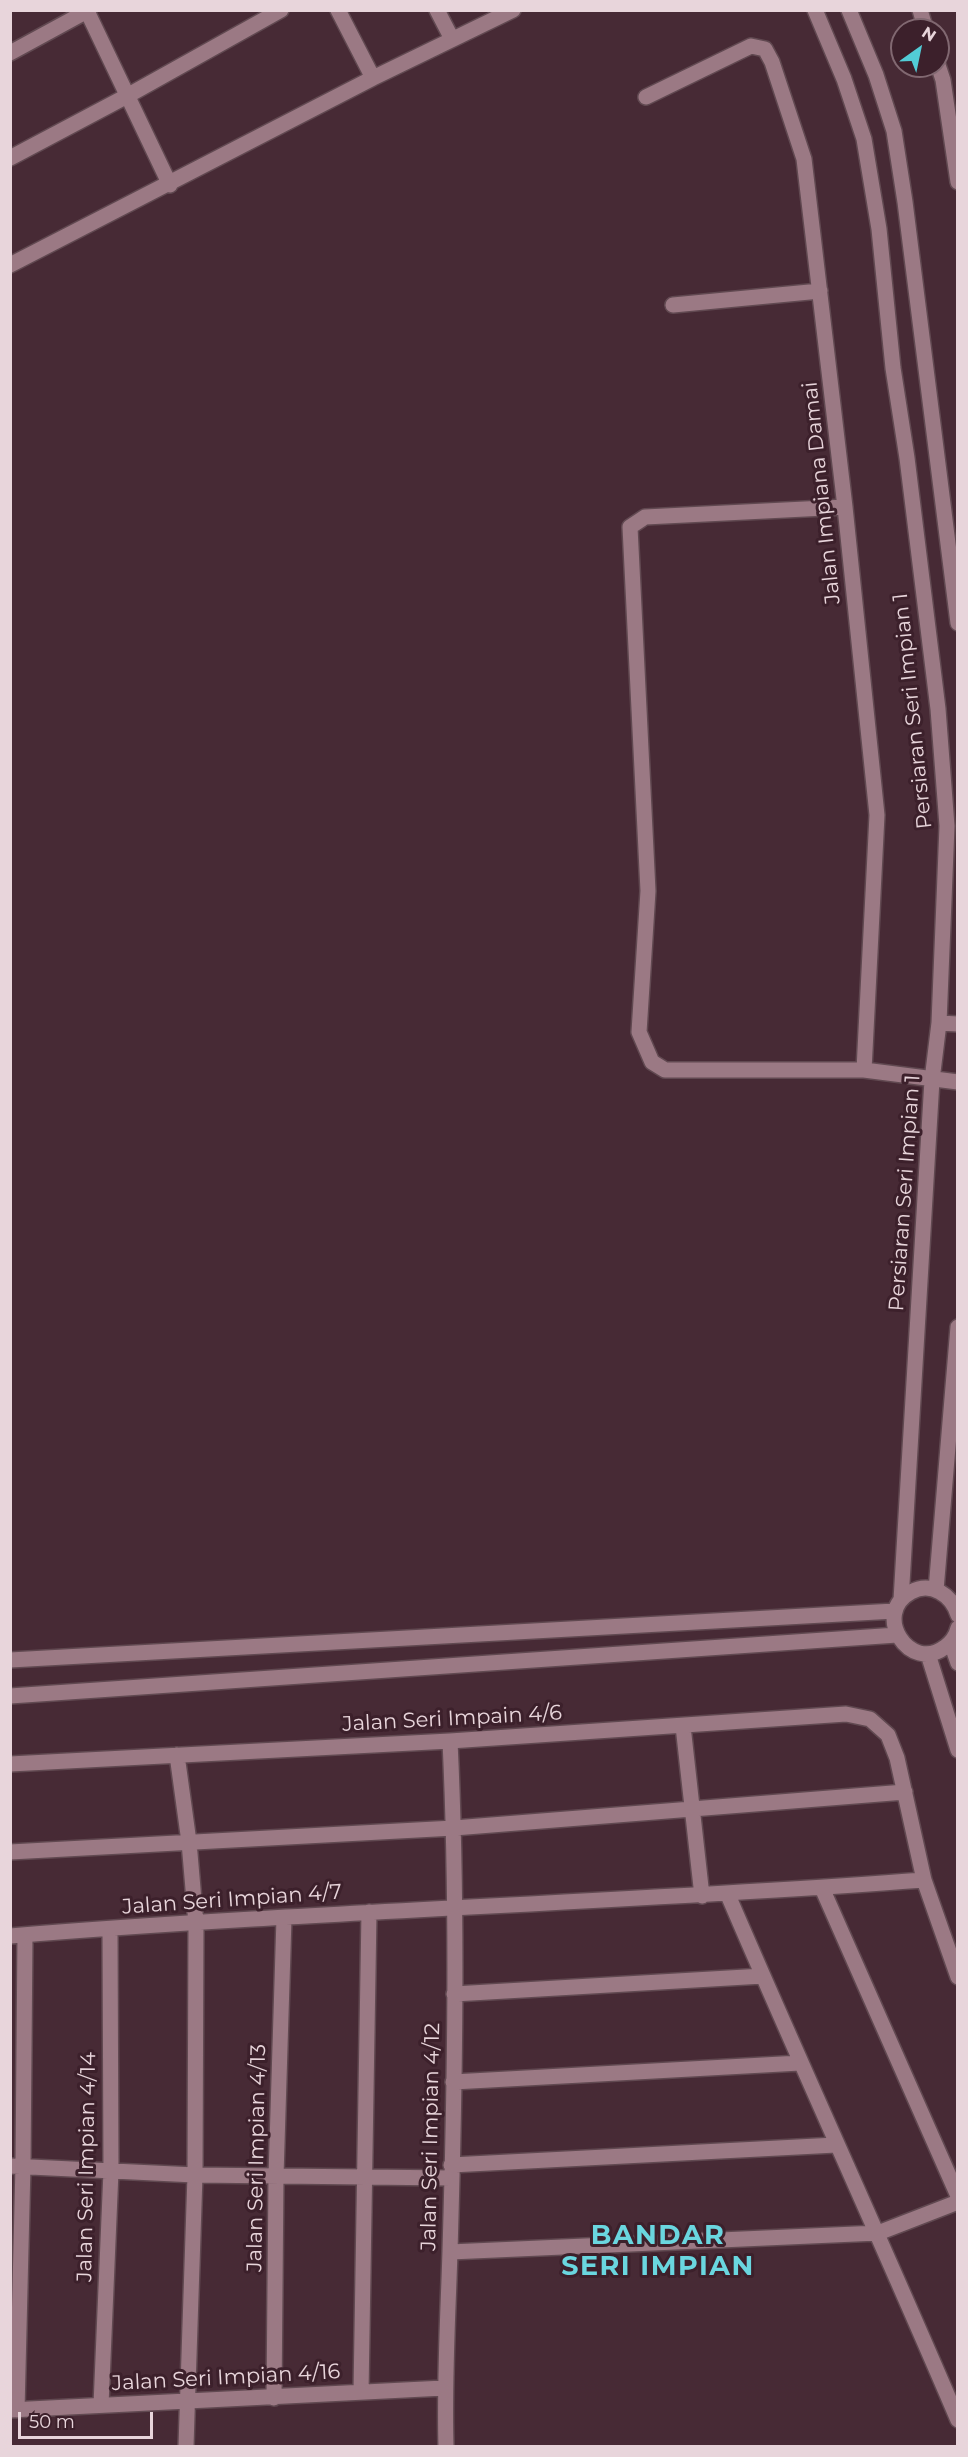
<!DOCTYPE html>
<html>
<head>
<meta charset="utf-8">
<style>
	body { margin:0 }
	#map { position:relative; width:968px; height:2457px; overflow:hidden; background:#472a35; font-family:Montserrat,sans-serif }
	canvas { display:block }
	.frame { position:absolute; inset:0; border:12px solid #e8d5db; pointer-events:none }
	.north { position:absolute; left:890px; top:18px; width:60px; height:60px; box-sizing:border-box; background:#3c202b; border:2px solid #816871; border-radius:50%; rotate:33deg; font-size:16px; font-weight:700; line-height:24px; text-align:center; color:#e8d5db }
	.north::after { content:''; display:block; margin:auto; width:21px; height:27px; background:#52ccd6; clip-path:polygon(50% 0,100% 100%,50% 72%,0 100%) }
	.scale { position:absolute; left:18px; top:2412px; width:135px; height:27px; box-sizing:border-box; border:3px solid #e8d5db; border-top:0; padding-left:8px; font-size:18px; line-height:21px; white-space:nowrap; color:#e8d5db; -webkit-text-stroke:4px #3c202b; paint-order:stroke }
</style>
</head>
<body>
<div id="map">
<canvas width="968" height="2457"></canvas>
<div class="frame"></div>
<div class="north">N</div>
<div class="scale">50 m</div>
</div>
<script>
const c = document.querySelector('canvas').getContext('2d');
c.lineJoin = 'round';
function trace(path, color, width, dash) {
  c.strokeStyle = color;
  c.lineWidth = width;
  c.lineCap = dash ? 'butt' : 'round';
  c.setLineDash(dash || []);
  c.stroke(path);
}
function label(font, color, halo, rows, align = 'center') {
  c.font = font + ' Montserrat,sans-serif';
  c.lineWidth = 6;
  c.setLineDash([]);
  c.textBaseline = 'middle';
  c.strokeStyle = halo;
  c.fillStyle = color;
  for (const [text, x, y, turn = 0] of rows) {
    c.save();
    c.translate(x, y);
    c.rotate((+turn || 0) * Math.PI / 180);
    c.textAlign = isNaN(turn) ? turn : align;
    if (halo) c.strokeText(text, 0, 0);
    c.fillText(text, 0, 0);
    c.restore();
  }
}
const minor = new Path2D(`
	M 437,10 L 452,39
	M 815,10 L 844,79 L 864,139 L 879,229 L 893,368 L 907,458 L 938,709 L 947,826 L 939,1023 L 932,1080 L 901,1600
	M 849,10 L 876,75 L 894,131 L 905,202 L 958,623
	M 920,10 L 926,30
	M 87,11 L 170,185
	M 10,53 L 89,10
	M 938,65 L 943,80 L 958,182
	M 373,78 L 513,10
	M 646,97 L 751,46 L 765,49 L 772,62 L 804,159 L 845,507 L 877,815 L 864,1070
	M 10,158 L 127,96 L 281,10
	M 10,265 L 373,78 L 338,10
	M 673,305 L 820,291
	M 845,507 L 645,517 L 630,527 L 648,891 L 639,1032 L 652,1062 L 665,1070 L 864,1070 L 958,1082
	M 939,1023 L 958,1024
	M 936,1590 L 958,1327
	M 958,1615 C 952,1595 931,1581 911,1592 C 871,1614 910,1674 945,1647 C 952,1642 956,1636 958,1628
	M 951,1643 L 958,1663
	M 928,1654 L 958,1750
	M 10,1660 L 895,1611
	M 10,1696 L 897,1635
	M 683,1726 L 702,1896
	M 177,1755 L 189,1842 L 196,1924 L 195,2175 L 186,2446
	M 10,1764 L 450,1741 L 846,1714 L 870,1719 L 888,1735 L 897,1758 L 924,1880 L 958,1977
	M 10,1852 L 454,1828 L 905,1792
	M 822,1888 L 958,2196
	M 728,1895 C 803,2070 883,2244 958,2420
	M 10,1936 C 315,1911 620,1903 924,1880
	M 454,1994 L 763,1976
	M 453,2082 L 800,2063
	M 451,2165 L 836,2145
	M 10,2166 L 195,2175 L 451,2178
	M 450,2252 L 878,2233 L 958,2202
	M 361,2392 L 369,1912
	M 274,2398 L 276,2176 L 284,1918
	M 101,2405 L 111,2171 L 110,1930
	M 10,2410 L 444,2388
	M 17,2410 L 23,2165 L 25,1935
	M 446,2446 C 444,2381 448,2316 450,2251 C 455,2081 458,1910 450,1741`);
trace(minor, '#614951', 18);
trace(minor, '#9b7984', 15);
label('21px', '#e8d5db', '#3c202b', [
	["Jalan Impiana Damai",822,493,-96],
	["Persiaran Seri Impian 1",913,711,-96],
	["Persiaran Seri Impian 1",905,1193,-86],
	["Jalan Seri Impain 4/6",452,1719,-3],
	["Jalan Seri Impian 4/7",232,1900,-4],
	["Jalan Seri Impian 4/12",431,2137,-89],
	["Jalan Seri Impian 4/13",257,2158,-89],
	["Jalan Seri Impian 4/14",87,2167,-89],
	["Jalan Seri Impian 4/16",226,2378,-3]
]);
c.letterSpacing = '1.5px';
label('bold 27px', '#6ad6df', '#3c202b', [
	["BANDAR",658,2236],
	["SERI IMPIAN",658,2267]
]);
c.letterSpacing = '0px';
</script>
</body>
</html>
